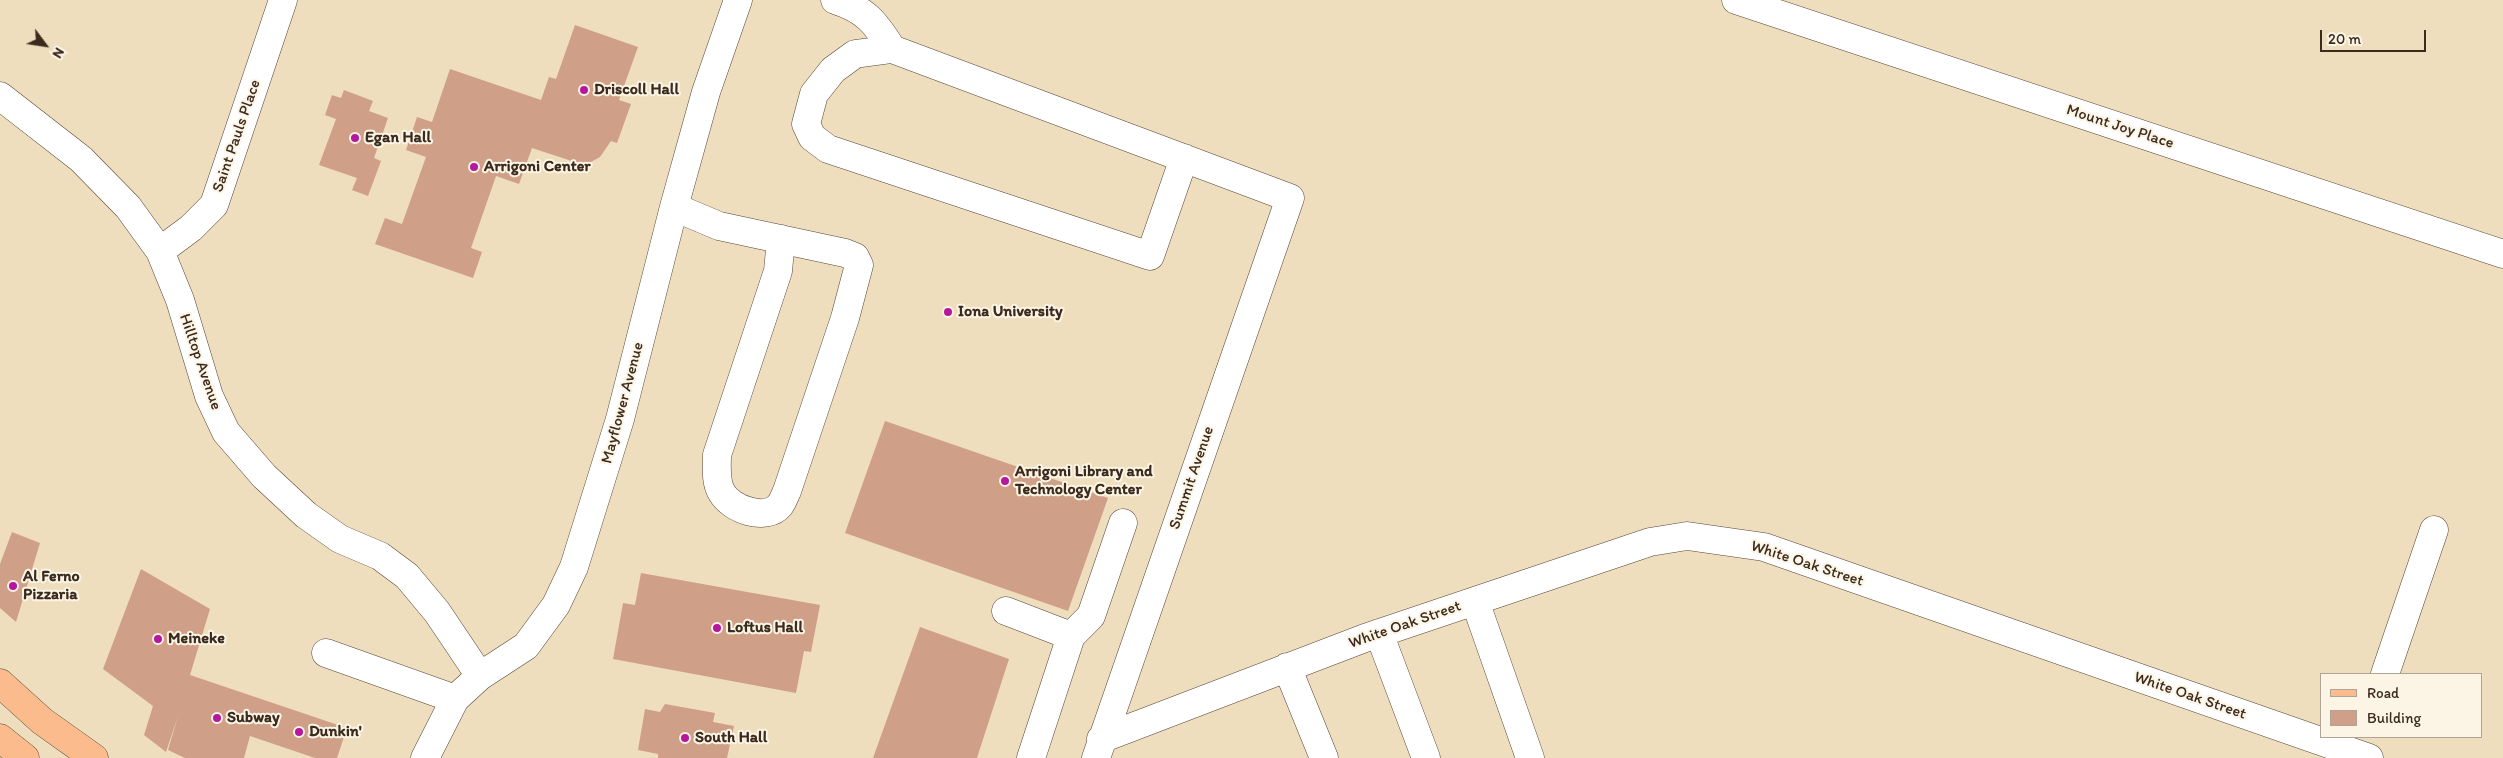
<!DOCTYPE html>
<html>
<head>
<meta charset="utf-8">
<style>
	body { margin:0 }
	#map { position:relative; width:2503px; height:758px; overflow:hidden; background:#eedebd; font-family:Itim,sans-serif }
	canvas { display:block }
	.legend { position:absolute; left:2320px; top:673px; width:162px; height:65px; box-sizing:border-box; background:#fcf5e5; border:1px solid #afa495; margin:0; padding:6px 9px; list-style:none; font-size:15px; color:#3b2a1e }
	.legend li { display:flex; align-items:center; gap:10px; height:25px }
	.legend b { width:25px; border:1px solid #afa495 }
	.north { position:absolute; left:20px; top:20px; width:50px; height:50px; -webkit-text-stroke:4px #fcf5e5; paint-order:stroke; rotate:121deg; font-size:14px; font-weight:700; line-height:20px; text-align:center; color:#3b2a1e }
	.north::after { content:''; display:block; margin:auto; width:18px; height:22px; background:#3b2a1e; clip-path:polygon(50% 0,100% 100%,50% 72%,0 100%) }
	.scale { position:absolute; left:2320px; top:30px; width:106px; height:22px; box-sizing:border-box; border:2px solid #3b2a1e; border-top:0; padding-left:6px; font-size:15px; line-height:18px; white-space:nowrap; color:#3b2a1e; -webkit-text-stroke:4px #fcf5e5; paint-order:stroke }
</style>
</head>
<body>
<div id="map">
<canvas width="2503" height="758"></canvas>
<ul class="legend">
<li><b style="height:6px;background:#fbbb8d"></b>Road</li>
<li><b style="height:14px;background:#d09f87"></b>Building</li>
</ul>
<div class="north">N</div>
<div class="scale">20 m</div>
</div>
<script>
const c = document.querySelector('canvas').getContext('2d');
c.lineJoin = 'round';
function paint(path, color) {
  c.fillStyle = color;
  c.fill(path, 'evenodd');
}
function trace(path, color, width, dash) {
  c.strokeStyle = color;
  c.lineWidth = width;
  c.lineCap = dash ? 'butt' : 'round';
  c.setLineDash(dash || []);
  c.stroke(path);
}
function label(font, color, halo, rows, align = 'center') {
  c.font = font + ' Itim,sans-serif';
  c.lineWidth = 4;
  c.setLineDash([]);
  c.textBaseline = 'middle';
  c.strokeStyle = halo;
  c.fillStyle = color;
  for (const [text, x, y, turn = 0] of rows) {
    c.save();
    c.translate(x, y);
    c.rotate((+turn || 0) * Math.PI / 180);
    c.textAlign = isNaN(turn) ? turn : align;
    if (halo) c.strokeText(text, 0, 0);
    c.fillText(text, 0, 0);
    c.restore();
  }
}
paint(new Path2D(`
	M 575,25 L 638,47 L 619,100 L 631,104 L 617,143 L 611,141 L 600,157 L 591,162 L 581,164 L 532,148 L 519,184 L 496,176 L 471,248 L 482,252 L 473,278 L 375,244 L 385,218 L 402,224 L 426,157 L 406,150 L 417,117 L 432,122 L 450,69 L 541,100 L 549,77 L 556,79 Z
	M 344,90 L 373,101 L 369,111 L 388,118 L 374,158 L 381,161 L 368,196 L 352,190 L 357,178 L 319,165 L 336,119 L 325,115 L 332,95 L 341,98 Z
	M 885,421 L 1108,498 L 1068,611 L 845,533 Z
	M 12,532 L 40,543 L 16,622 L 0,608 L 0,564 Z
	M 141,569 L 210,609 L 190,675 L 347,728 L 337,758 L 315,758 L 250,736 L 244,758 L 185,758 L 168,750 L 178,716 L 166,752 L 144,735 L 153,706 L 103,669 Z
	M 641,573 L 820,605 L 811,652 L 804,651 L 796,693 L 613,659 L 623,603 L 635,605 Z
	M 920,627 L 1009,659 L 977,758 L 873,758 Z
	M 665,704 L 715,713 L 713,722 L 734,726 L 727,758 L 658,758 L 658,754 L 638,750 L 645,709 L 660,712 Z`), '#d09f87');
const minor = new Path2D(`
	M 835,0 C 866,10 875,22 892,49 L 1290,198 L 1096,758
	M 1736,0 L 2503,254
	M 892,49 L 855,54 L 833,70 L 814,94 L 806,124 L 812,137 L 828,149 L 1150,256 L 1184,158
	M 0,96 L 81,159 L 128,207 L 160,251 L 180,300 L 209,396 L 226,432 L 264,476 L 306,515 L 340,539 L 380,556 L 407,576 L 437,612 L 480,676
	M 674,207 L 719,226 L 845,253 L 855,257 L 859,265 L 845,318 L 787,491 C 785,495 783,501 780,505 C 766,522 731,509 722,493 C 715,482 717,467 717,455 L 778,271 L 781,239
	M 160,251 L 191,228 L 214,205 L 283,0
	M 1475,601 L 1530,758
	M 1006,611 L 1071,636
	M 1379,633 L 1426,758
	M 326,653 L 455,699
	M 1287,667 L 1324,758
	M 2385,674 L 2434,530
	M 1101,739 L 1365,638 L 1650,542 L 1687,536 L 1764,547 L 2369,758
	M 425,758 L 455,699 L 480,676 L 526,646 L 556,605 L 574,567 L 620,419 L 674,207 L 706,92 L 738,0
	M 1031,758 L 1071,636 L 1091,616 L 1123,523`);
const major = new Path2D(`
	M 0,683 L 42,721 L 94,758
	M 0,738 L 25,758`);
trace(minor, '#564536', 29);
trace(major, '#564536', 29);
trace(minor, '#fff', 28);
trace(major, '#fbbb8d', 28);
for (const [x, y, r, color] of [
	[584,90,5,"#b5179e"],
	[355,138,5,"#b5179e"],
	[474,167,5,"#b5179e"],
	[948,312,5,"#b5179e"],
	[1005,481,5,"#b5179e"],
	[13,586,5,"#b5179e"],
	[717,628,5,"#b5179e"],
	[158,639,5,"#b5179e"],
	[217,718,5,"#b5179e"],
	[299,732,5,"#b5179e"],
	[685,738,5,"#b5179e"]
]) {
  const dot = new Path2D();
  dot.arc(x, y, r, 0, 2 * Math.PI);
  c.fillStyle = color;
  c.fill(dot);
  trace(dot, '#fcf5e5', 2);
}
label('bold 16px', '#3b2a1e', '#fcf5e5', [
	["Driscoll Hall",594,90],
	["Egan Hall",365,138],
	["Arrigoni Center",484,167],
	["Iona University",958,312],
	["Arrigoni Library and",1015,472],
	["Technology Center",1015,490],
	["Al Ferno",23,577],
	["Pizzaria",23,595],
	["Loftus Hall",727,628],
	["Meineke",168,639],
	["Subway",227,718],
	["Dunkin'",309,732],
	["South Hall",695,738]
], 'left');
label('16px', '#3b2a1e', '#fcf5e5', [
	["Mount Joy Place",2120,127,18],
	["Saint Pauls Place",237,136,-71],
	["Hilltop Avenue",200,362,71],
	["Mayflower Avenue",623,403,-75],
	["Summit Avenue",1192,478,-71],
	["White Oak Street",1807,564,18],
	["White Oak Street",1405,625,-19],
	["White Oak Street",2190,696,19]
]);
</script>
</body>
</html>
